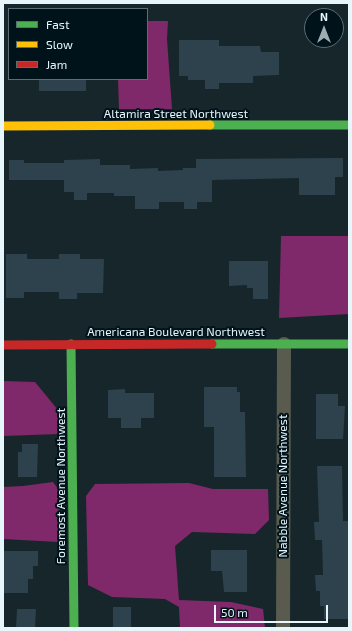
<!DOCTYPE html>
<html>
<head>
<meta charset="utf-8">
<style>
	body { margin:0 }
	#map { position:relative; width:352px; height:631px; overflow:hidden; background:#17262a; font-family:"Exo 2",sans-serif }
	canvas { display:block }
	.frame { position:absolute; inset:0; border:4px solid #e6f6fb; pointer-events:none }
	.legend { position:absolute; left:8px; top:8px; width:140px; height:72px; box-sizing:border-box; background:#00121a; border:1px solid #5c6d74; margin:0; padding:5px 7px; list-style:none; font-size:12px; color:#e6f6fb }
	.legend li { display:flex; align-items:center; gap:8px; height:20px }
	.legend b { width:20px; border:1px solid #5c6d74 }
	.north { position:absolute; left:304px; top:8px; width:40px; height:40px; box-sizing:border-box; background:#00121a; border:1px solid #5c6d74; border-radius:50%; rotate:0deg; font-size:11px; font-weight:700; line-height:16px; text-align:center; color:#e6f6fb }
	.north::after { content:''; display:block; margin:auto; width:14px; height:18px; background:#9eadb2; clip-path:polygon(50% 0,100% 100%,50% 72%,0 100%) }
	.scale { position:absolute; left:214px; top:605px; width:114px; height:18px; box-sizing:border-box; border:2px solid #e6f6fb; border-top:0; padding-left:5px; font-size:12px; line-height:14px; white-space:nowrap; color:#e6f6fb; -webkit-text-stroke:3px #00121a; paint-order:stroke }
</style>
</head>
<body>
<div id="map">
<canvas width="352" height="631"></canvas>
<div class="frame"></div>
<ul class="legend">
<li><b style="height:5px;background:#4caf50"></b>Fast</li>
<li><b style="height:5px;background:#ffc107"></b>Slow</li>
<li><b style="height:5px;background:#c62828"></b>Jam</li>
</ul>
<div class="north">N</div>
<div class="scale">50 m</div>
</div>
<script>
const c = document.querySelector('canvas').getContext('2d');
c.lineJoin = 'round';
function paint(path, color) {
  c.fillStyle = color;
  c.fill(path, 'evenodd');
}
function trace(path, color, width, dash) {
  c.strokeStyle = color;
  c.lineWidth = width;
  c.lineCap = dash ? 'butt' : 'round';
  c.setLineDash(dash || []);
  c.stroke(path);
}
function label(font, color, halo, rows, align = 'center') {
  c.font = font + ' "Exo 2",sans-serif';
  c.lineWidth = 4;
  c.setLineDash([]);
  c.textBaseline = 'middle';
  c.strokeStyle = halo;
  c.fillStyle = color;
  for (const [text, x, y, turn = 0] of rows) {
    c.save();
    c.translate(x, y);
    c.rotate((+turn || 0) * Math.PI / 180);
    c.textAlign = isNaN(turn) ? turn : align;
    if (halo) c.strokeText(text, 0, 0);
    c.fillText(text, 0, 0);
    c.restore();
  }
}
paint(new Path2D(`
	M 147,21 L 168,21 L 167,39 L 172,109 L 119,109 L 118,79 L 147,79 Z
	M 281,236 L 349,236 L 349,314 L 279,318 Z
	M 3,381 L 35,382 L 58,410 L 59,434 L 3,436 Z
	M 53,482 L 61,493 L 58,542 L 3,539 L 3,487 L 23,486 Z
	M 189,483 L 213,489 L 268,489 L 269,520 L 255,534 L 192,532 L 175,546 L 179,600 L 231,602 L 263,609 L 265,628 L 180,628 L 179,607 L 165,599 L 112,597 L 88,585 L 86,496 L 95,484 Z`), '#80296a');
paint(new Path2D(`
	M 179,40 L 219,40 L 219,46 L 260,46 L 261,52 L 279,52 L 279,75 L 253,76 L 253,83 L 219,83 L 219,89 L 205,89 L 205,80 L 188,80 L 188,76 L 179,76 Z
	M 39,79 L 86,79 L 86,91 L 39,91 Z
	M 343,158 L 343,177 L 335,177 L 335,195 L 299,195 L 299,178 L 212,180 L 212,202 L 197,202 L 197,209 L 184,209 L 184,202 L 159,202 L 159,209 L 135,209 L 135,196 L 114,196 L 114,193 L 87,193 L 87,200 L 74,200 L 74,192 L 64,192 L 64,180 L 9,180 L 9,160 L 24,160 L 24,163 L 64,163 L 64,160 L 100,159 L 100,165 L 130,165 L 130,169 L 158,168 L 158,171 L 183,170 L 183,168 L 196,168 L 196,159 Z
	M 6,254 L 27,254 L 27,259 L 59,259 L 59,254 L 80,254 L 80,259 L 104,259 L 103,293 L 77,293 L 77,299 L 59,299 L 59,292 L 24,292 L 24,298 L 6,298 Z
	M 229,261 L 268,261 L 268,299 L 253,299 L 253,288 L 247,288 L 247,285 L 229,286 Z
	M 204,387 L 237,387 L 237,392 L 240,392 L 240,412 L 245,412 L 246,477 L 214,477 L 214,427 L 204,427 Z
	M 125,389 L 125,393 L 154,393 L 154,418 L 141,418 L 141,428 L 121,428 L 121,418 L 108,418 L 108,390 Z
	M 316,394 L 338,394 L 338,406 L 345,406 L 343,439 L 316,439 Z
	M 22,444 L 38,444 L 37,477 L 18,477 L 18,452 L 22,452 Z
	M 317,466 L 342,466 L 343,521 L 349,521 L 349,619 L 324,619 L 324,606 L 320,606 L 320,591 L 316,591 L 315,575 L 323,575 L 322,540 L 315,540 L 314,522 L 319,522 Z
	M 211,550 L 247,550 L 247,592 L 224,592 L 222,571 L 211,571 Z
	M 3,551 L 38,551 L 38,566 L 33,566 L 33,579 L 28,579 L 28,593 L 3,593 Z
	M 113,607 L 131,607 L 131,628 L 113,628 Z
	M 17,609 L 36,609 L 35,628 L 16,628 Z`), '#2d424c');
trace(new Path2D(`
	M 283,628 L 284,344`), '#595b4e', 14);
trace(new Path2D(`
	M 210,125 L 349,125
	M 71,344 L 74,628
	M 212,344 L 349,344`), '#4caf50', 9);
trace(new Path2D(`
	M 3,126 L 210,125`), '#ffc107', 9);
trace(new Path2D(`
	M 3,345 L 212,344`), '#c62828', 9);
label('12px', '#e6f6fb', '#00121a', [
	["Altamira Street Northwest",176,114],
	["Americana Boulevard Northwest",176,332],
	["Foremost Avenue Northwest",61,486,-90],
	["Nabble Avenue Northwest",283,486,-90]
]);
</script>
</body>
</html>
